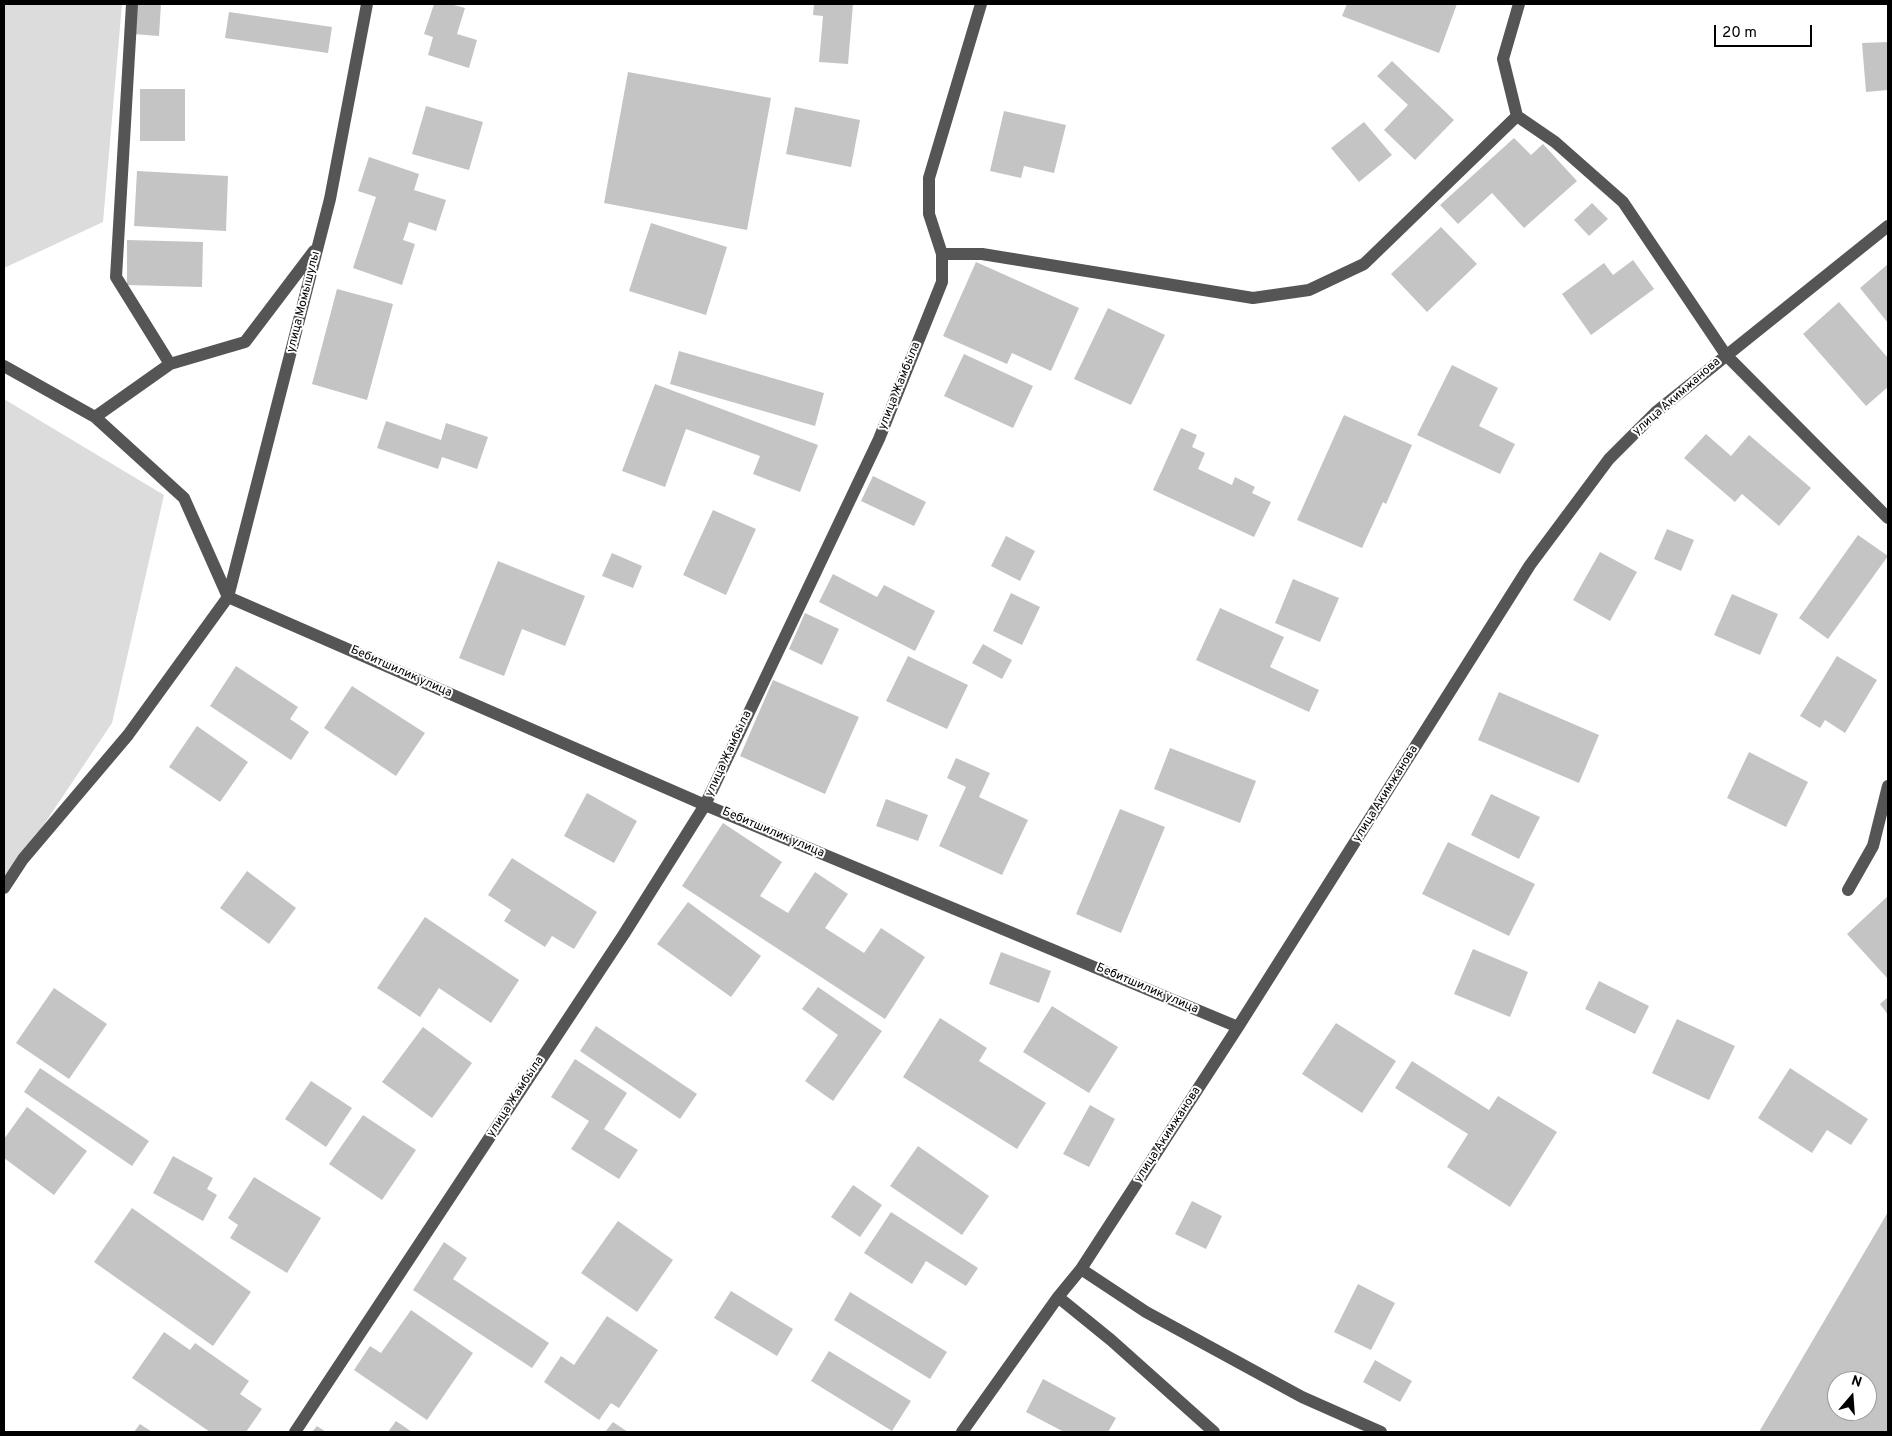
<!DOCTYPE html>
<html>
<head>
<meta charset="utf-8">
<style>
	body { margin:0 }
	#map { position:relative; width:1892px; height:1436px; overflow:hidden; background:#fff; font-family:Overpass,sans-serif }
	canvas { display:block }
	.frame { position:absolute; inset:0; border:5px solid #000; pointer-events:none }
	.north { position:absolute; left:1827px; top:1371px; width:50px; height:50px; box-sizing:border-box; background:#fff; border:1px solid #999; border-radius:50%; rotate:18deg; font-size:14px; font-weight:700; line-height:20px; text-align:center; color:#000 }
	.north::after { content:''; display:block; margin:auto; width:18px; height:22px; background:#000; clip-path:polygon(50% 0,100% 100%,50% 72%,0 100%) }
	.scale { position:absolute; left:1714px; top:25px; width:98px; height:22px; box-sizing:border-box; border:2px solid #000; border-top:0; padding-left:6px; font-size:15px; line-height:18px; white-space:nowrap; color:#000; -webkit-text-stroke:4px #fff; paint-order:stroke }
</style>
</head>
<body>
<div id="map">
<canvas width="1892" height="1436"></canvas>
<div class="frame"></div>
<div class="north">N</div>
<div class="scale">20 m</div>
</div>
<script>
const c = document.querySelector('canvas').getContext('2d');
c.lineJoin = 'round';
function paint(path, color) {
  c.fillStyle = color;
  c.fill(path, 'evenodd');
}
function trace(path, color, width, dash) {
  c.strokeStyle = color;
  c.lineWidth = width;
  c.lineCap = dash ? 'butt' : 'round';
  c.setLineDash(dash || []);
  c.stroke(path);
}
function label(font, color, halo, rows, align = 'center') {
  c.font = font + ' Overpass,sans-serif';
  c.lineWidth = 4;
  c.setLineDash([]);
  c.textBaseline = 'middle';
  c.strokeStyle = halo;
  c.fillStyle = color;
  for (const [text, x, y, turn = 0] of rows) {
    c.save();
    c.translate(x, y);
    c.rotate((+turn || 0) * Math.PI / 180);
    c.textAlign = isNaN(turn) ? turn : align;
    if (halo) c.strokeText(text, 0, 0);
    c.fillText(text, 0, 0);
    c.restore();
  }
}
paint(new Path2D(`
	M 4,4 L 122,4 L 103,222 L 4,268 Z
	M 4,399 L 164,495 L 112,723 L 4,884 Z`), '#dcdcdc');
paint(new Path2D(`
	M 135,4 L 161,4 L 159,36 L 133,34 Z
	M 434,4 L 450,4 L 465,8 L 457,34 L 477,40 L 469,68 L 428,55 L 433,37 L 424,34 Z
	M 814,4 L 853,4 L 848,64 L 819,62 L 823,16 L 813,15 Z
	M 1347,4 L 1457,4 L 1439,53 L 1342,16 Z
	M 229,12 L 332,27 L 328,53 L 225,38 Z
	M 1888,42 L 1888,90 L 1866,92 L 1862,43 Z
	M 1392,61 L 1454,120 L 1415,160 L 1384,130 L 1408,105 L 1377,76 Z
	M 628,72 L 771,98 L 747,230 L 604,203 Z
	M 140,89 L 185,89 L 185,141 L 140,141 Z
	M 426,106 L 483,122 L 469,170 L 412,154 Z
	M 795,107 L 860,120 L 851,167 L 786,154 Z
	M 1004,111 L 1066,125 L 1054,173 L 1024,166 L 1021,178 L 990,171 Z
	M 1364,122 L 1392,155 L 1359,182 L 1331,148 Z
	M 1514,138 L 1531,155 L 1543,144 L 1577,181 L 1524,228 L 1492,193 L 1458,224 L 1440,205 Z
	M 369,157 L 419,174 L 414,190 L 446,200 L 436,231 L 409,222 L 403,240 L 415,244 L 402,285 L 353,268 L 376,197 L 358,191 Z
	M 137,171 L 228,176 L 226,231 L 134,226 Z
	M 1592,203 L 1608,219 L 1589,236 L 1574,220 Z
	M 651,223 L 727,247 L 706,315 L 629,291 Z
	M 1441,227 L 1477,264 L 1427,312 L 1391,274 Z
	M 127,240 L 203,242 L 202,287 L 127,285 Z
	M 1633,260 L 1654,289 L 1591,335 L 1562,294 L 1604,263 L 1613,275 Z
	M 976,262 L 1079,308 L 1051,371 L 1012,353 L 1007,364 L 943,336 Z
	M 1888,264 L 1888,323 L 1860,288 Z
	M 337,289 L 393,304 L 367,400 L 312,384 Z
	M 1839,302 L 1888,358 L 1888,387 L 1866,406 L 1803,334 Z
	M 1108,308 L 1165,335 L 1131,405 L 1074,379 Z
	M 679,351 L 824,393 L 815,426 L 670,384 Z
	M 964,354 L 1033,386 L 1013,428 L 944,396 Z
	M 1452,365 L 1498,388 L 1479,426 L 1515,444 L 1500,474 L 1417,435 Z
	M 655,384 L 818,445 L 800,492 L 753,474 L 760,456 L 686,429 L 665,487 L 622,471 Z
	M 1344,415 L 1412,445 L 1386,504 L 1383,502 L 1362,548 L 1297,520 Z
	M 386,421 L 441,440 L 446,423 L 488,437 L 477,469 L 442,457 L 438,469 L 377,448 Z
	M 1181,428 L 1197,435 L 1192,447 L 1205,453 L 1198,469 L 1232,485 L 1235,477 L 1255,487 L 1252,493 L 1271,502 L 1254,537 L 1153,490 Z
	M 1706,434 L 1731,456 L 1749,435 L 1811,488 L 1779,526 L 1742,494 L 1735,502 L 1684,458 Z
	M 873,476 L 926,502 L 914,526 L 861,501 Z
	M 713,510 L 756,529 L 726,595 L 683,575 Z
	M 1667,529 L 1694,540 L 1681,571 L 1654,559 Z
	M 1858,535 L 1888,556 L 1828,639 L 1799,618 Z
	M 1006,536 L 1035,551 L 1020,581 L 991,566 Z
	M 1600,552 L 1637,572 L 1610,621 L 1573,600 Z
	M 612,553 L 642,566 L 633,588 L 602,576 Z
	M 498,561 L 585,596 L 565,646 L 522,629 L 504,676 L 459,658 Z
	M 833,574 L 877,597 L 884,585 L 935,611 L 915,651 L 819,602 Z
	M 1293,579 L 1339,598 L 1320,642 L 1275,623 Z
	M 1011,593 L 1040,607 L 1022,645 L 993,631 Z
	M 1732,594 L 1778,614 L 1760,655 L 1714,635 Z
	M 1220,608 L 1284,637 L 1270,667 L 1319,690 L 1309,712 L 1196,660 Z
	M 805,613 L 839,629 L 822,665 L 789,649 Z
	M 983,644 L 1012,660 L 1002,679 L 972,663 Z
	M 908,656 L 968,685 L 947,729 L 886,701 Z
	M 1837,656 L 1877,680 L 1845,733 L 1825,720 L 1820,728 L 1800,716 Z
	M 236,666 L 298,707 L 290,719 L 309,732 L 291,760 L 210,706 Z
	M 773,680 L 859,717 L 825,794 L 740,756 Z
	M 352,686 L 425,733 L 396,776 L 324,728 Z
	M 1499,692 L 1599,735 L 1579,783 L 1478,740 Z
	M 197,726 L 248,762 L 220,802 L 169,767 Z
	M 1170,748 L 1256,781 L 1240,823 L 1154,789 Z
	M 1749,752 L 1808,782 L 1786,827 L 1727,798 Z
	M 956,758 L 990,773 L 979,797 L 1028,820 L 1002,875 L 939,846 L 966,787 L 947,778 Z
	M 587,793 L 637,821 L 614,863 L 564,836 Z
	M 1491,794 L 1540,817 L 1519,859 L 1471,835 Z
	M 886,799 L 928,815 L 918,841 L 876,826 Z
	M 1120,809 L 1165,827 L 1121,933 L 1076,914 Z
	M 723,823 L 782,862 L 760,896 L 788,913 L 815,872 L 848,894 L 825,928 L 864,953 L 881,928 L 925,957 L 885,1019 L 682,886 Z
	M 1448,842 L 1535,884 L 1509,936 L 1422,894 Z
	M 512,858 L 597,912 L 574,949 L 552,936 L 545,947 L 504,921 L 511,910 L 488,895 Z
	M 247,871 L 296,908 L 269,944 L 220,908 Z
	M 1888,896 L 1888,979 L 1847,934 Z
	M 688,902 L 761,956 L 731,997 L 657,944 Z
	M 425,917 L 519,980 L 491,1023 L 439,988 L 420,1017 L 377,988 Z
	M 1473,949 L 1528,972 L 1510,1017 L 1454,994 Z
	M 1001,952 L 1051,971 L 1039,1003 L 989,984 Z
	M 1599,981 L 1649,1006 L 1635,1034 L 1585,1009 Z
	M 818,987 L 882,1031 L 833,1101 L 805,1081 L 838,1035 L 802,1009 Z
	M 54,988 L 107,1024 L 69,1079 L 16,1043 Z
	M 1888,997 L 1888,1015 L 1880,1004 Z
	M 1052,1006 L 1118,1047 L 1089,1093 L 1023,1052 Z
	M 940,1018 L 987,1048 L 979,1061 L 1046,1103 L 1017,1149 L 903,1077 Z
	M 1677,1019 L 1735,1046 L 1709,1100 L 1652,1073 Z
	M 1336,1023 L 1396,1061 L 1362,1113 L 1302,1074 Z
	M 596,1026 L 697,1094 L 680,1119 L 580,1051 Z
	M 423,1027 L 472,1063 L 432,1118 L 382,1082 Z
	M 575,1059 L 627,1093 L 604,1129 L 638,1150 L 619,1179 L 571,1149 L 589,1121 L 551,1097 Z
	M 1412,1061 L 1489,1110 L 1498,1096 L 1557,1132 L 1510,1207 L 1447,1167 L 1468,1134 L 1395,1088 Z
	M 40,1068 L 149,1141 L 132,1166 L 24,1092 Z
	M 1790,1068 L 1868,1119 L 1851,1145 L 1827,1130 L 1812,1153 L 1758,1118 Z
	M 311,1081 L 352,1108 L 326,1147 L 285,1119 Z
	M 1090,1105 L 1115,1119 L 1089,1167 L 1063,1154 Z
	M 27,1107 L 87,1151 L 54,1195 L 4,1158 L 4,1139 Z
	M 363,1115 L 416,1150 L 382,1200 L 329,1164 Z
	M 918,1146 L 989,1196 L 962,1235 L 890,1186 Z
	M 173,1156 L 213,1178 L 207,1189 L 217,1195 L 203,1221 L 153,1193 Z
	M 254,1177 L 321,1218 L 287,1273 L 230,1238 L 238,1225 L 228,1218 Z
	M 853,1185 L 882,1205 L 860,1237 L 831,1217 Z
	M 1192,1201 L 1222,1216 L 1206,1249 L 1175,1234 Z
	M 132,1208 L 251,1292 L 213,1346 L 94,1262 Z
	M 891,1212 L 978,1268 L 966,1286 L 926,1261 L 912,1284 L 864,1253 Z
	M 1888,1212 L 1888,1432 L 1759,1432 ZM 1837,1381 L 1867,1381 L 1867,1411 L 1837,1411 Z
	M 618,1221 L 673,1260 L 637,1312 L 581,1273 Z
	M 444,1242 L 467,1258 L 453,1279 L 549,1343 L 532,1368 L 413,1290 Z
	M 1358,1284 L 1395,1303 L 1371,1350 L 1334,1332 Z
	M 731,1291 L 793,1329 L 777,1356 L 714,1318 Z
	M 850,1292 L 947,1352 L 930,1379 L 834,1320 Z
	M 411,1310 L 473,1353 L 427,1420 L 354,1370 L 370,1346 L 381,1353 Z
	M 607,1316 L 658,1350 L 619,1408 L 611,1403 L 599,1420 L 544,1382 L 561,1356 L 574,1365 Z
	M 164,1332 L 190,1350 L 195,1343 L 249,1381 L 240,1394 L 262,1409 L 246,1432 L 210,1432 L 132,1378 Z
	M 829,1351 L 911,1401 L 892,1431 L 811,1381 Z
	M 1375,1360 L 1412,1381 L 1400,1402 L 1363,1382 Z
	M 1043,1379 L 1116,1418 L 1108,1432 L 1064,1432 L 1026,1412 Z
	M 396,1421 L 412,1432 L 388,1432 Z
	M 613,1422 L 628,1432 L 605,1432 Z
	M 140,1424 L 152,1432 L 134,1432 Z
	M 317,1426 L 326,1432 L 312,1432 Z`), '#c4c4c4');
trace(new Path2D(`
	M 1517,116 L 1555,142 L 1623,202 L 1726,355 L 1888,518
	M 1517,116 L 1503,59 L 1519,4
	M 942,254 L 982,254 L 1253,298 L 1309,290 L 1364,264 L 1517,116
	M 170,364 L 245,342 L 314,251
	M 4,366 L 95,417 L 184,498 L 228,597
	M 95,417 L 170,364 L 116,277 L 132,4
	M 228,597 L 705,805 L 1238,1027
	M 4,888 L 23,859 L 128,735 L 228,597 L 330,199 L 367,4
	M 1848,890 L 1873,846 L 1888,786
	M 1081,1269 L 1146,1312 L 1302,1397 L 1381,1432
	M 1058,1297 L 1111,1340 L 1214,1432
	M 295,1432 L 624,934 L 705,805 L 879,439 L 942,282 L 942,254 L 929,214 L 929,178 L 981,4
	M 962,1432 L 1058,1297 L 1081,1269 L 1238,1027 L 1530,565 L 1609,459 L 1656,412 L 1888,226`), '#555', 12);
label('12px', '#000', '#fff', [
	["улица Момышулы",304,302,-76],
	["улица Жамбыла",900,386,-68],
	["улица Акимжанова",1677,397,-41],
	["Бебитшилик улица",401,672,24],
	["улица Жамбыла",729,754,-65],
	["улица Акимжанова",1386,794,-58],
	["Бебитшилик улица",773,833,23],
	["Бебитшилик улица",1147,989,23],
	["улица Жамбыла",516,1097,-57],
	["улица Акимжанова",1168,1135,-57]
]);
</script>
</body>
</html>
